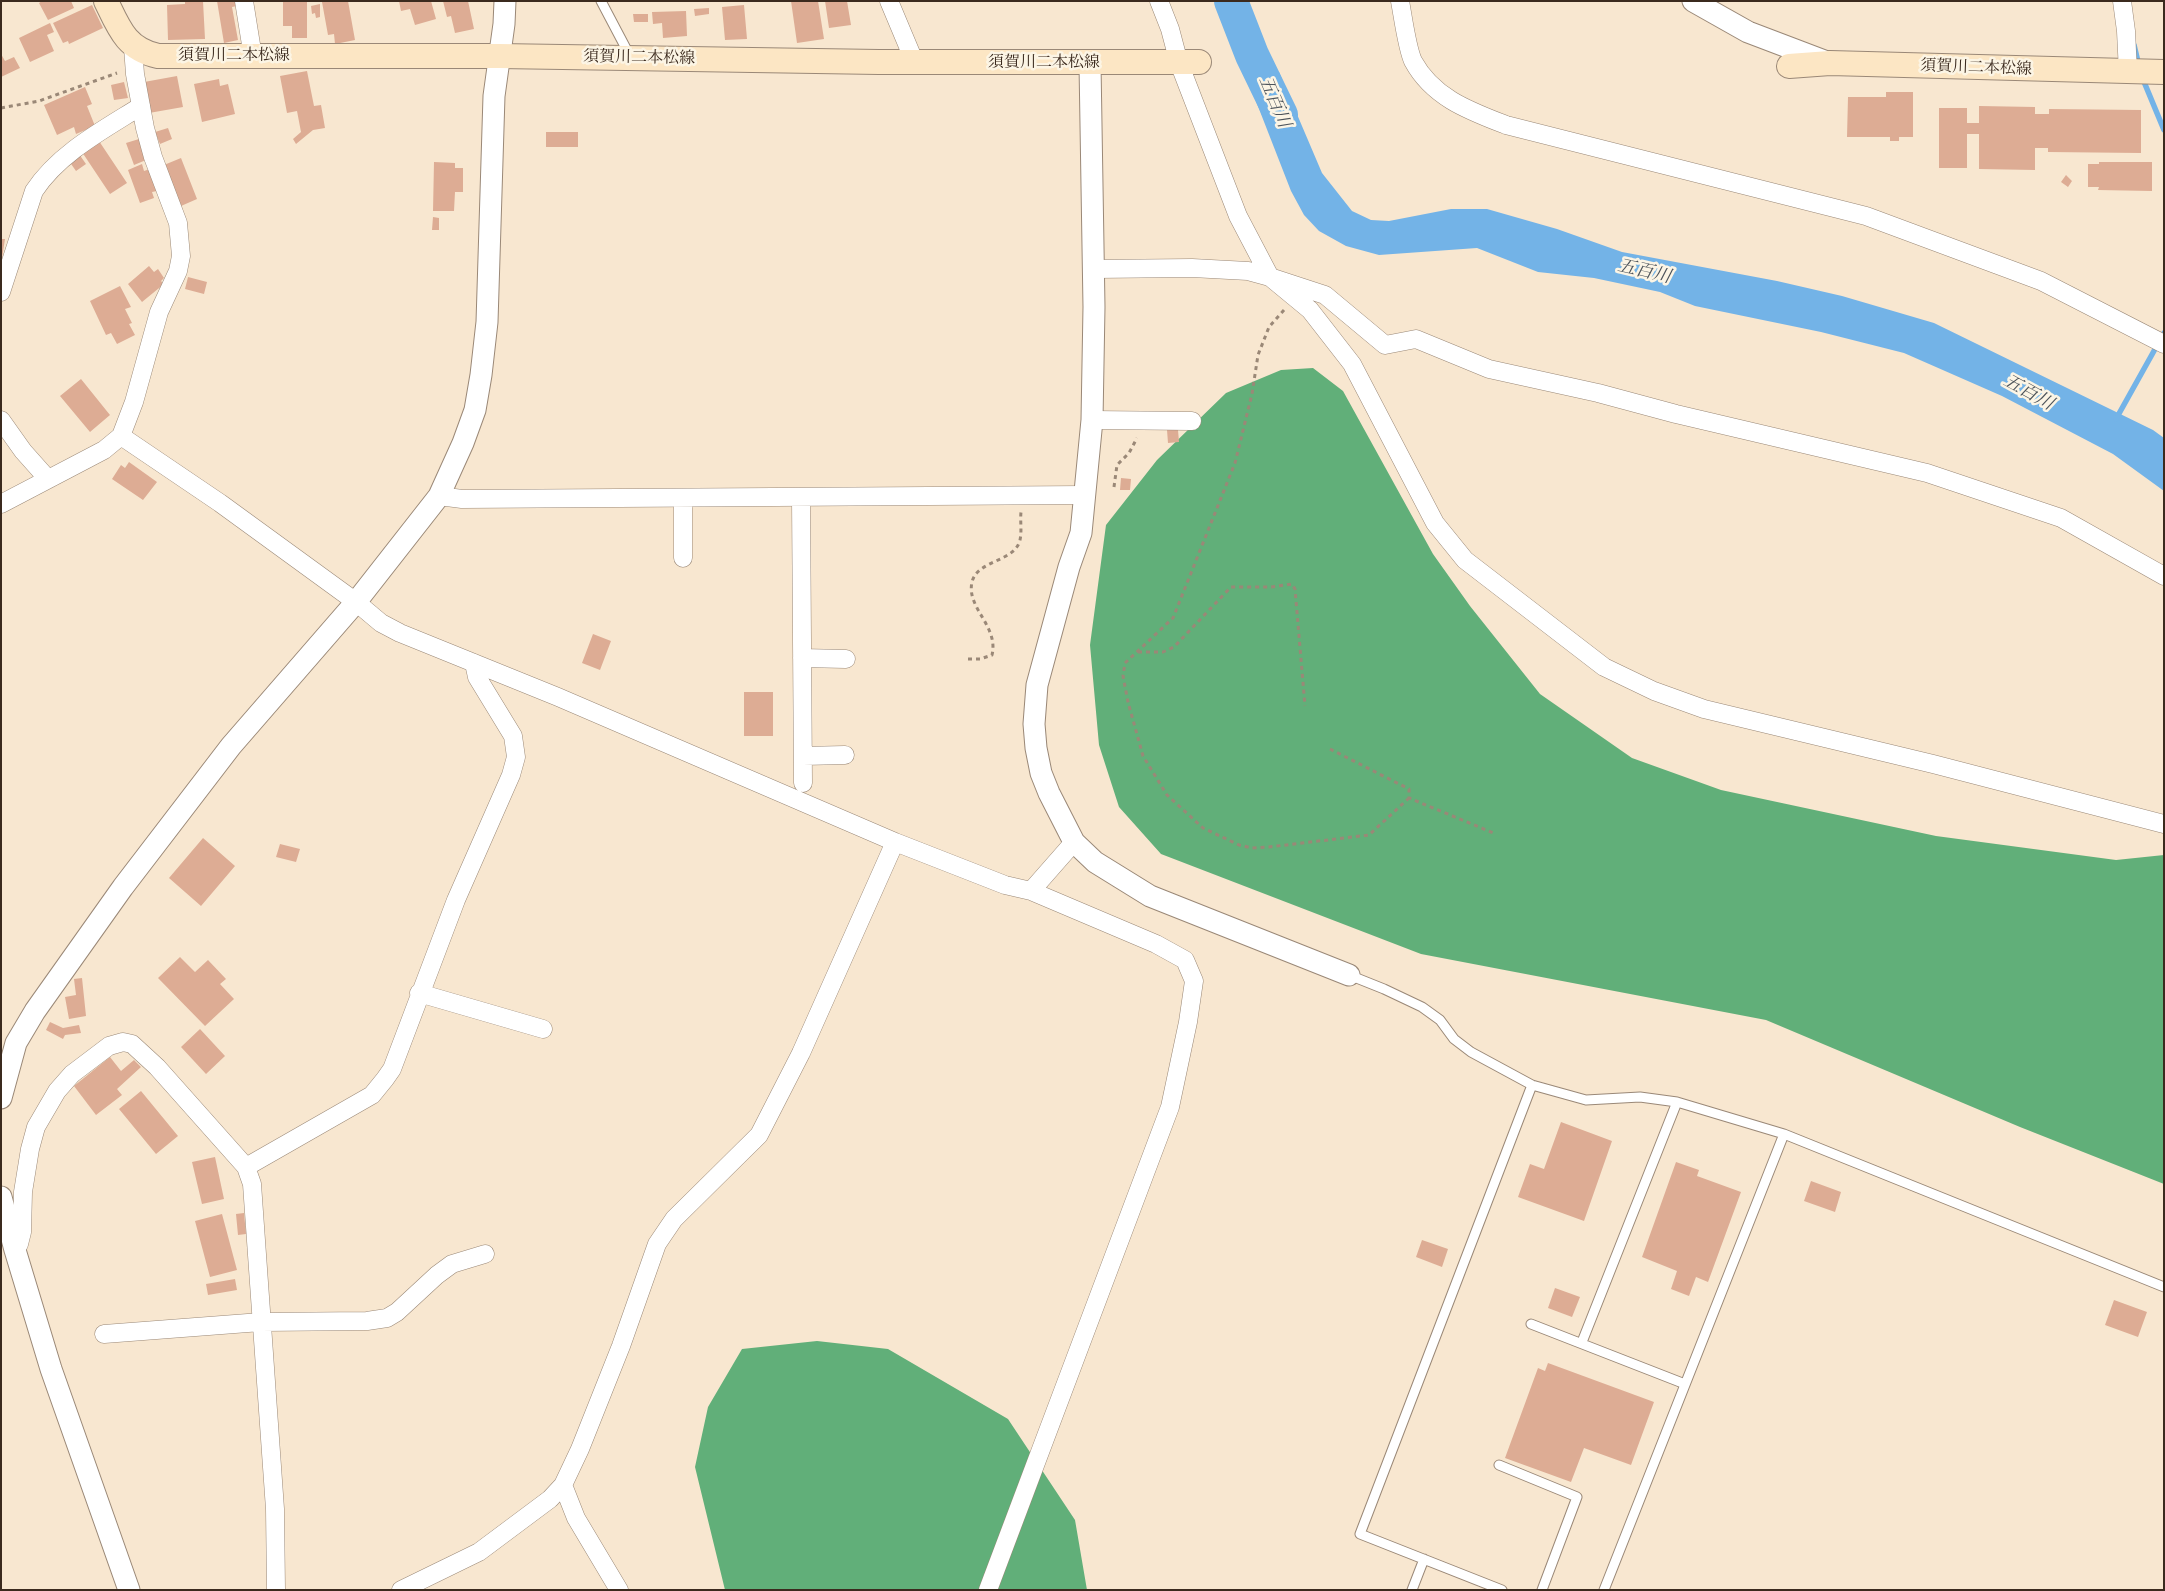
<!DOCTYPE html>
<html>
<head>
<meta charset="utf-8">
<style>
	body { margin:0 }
	#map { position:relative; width:2165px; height:1591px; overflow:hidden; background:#f8e7d0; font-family:"Gentium Book Plus",serif }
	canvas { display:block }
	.frame { position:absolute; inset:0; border:2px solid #3b2a1e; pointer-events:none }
</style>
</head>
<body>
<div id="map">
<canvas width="2165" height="1591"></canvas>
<div class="frame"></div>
</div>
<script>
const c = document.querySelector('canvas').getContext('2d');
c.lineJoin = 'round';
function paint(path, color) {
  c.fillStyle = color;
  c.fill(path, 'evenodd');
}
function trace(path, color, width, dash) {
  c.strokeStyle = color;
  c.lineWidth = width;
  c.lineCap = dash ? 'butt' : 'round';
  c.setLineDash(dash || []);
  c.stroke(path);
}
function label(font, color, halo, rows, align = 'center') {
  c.font = font + ' "Gentium Book Plus","Noto Serif JP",serif';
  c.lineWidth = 5;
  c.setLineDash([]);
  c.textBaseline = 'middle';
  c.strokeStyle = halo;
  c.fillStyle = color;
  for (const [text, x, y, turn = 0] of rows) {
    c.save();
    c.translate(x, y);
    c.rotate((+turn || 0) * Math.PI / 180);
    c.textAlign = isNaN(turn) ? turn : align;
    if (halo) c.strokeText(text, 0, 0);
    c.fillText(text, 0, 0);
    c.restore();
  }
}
paint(new Path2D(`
	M 1313,368 L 1343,391 L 1433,554 L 1470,606 L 1540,694 L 1632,758 L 1721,790 L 1936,836 L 2116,860 L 2164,855 L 2164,1184 L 2020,1127 L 1766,1020 L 1421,954 L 1161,854 L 1119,807 L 1099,745 L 1090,645 L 1106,525 L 1157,460 L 1226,393 L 1281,370 Z
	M 817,1341 L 888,1349 L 1008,1419 L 1075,1520 L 1087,1590 L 725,1590 L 695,1467 L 708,1407 L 742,1349 Z`), '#61af79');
paint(new Path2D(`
	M 1279,72 L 1322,173 L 1352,211 L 1371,220 L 1389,221 L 1451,209 L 1487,209 L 1557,229 L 1622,252 L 1777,281 L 1842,296 L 1934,323 L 2153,430 L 2164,438 L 2164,491 L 2113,454 L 2002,396 L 1904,353 L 1821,332 L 1695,306 L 1660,292 L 1594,278 L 1538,272 L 1477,248 L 1379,255 L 1346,246 L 1319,231 L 1304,215 L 1291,191 L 1245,73 Z`), '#73b3e7');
trace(new Path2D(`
	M 2134,45 L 2139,66
	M 2142,77 L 2164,130
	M 2116,419 L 2164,333`), '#73b3e7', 5.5);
trace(new Path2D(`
	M 1231,1 L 1252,55 L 1281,115`), '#73b3e7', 34);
paint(new Path2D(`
	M 42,1 L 71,1 L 74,8 L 48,20 L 39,3 Z
	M 185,1 L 203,1 L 205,39 L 168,40 L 167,5 L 185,4 Z
	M 217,1 L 237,1 L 237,6 L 232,7 L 238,40 L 224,43 Z
	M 283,1 L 307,1 L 307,38 L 292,38 L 292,26 L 283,26 Z
	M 327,1 L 348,1 L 355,40 L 335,44 L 334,34 L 328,35 L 322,2 Z
	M 399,1 L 431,1 L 436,19 L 415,25 L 410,9 L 401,11 Z
	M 443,1 L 468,1 L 474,29 L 455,33 L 451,16 L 447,17 Z
	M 791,1 L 818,1 L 824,39 L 797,43 Z
	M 825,1 L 847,1 L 851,25 L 829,28 Z
	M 320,4 L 320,17 L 316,18 L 315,13 L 312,14 L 311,6 Z
	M 92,5 L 103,28 L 69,44 L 68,41 L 63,43 L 53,23 Z
	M 744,5 L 747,39 L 725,40 L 722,7 Z
	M 709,8 L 709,14 L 695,16 L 694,9 Z
	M 686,11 L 687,36 L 663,38 L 662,23 L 653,24 L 652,12 Z
	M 633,14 L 648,14 L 648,22 L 634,22 Z
	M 50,23 L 54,32 L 47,35 L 54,51 L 30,62 L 19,38 Z
	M 1,54 L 5,61 L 14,57 L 20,68 L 1,77 Z
	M 307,71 L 314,106 L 321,105 L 325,128 L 313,130 L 296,144 L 293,139 L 301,132 L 297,111 L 287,113 L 280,76 Z
	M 177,76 L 183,107 L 149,113 L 144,82 Z
	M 219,79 L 220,86 L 228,84 L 235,114 L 202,122 L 194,84 Z
	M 124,82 L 128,98 L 114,100 L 111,85 Z
	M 85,87 L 92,104 L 87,106 L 95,126 L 76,134 L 74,127 L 57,135 L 44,105 Z
	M 1886,92 L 1913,92 L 1913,137 L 1899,137 L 1899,141 L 1890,141 L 1890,137 L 1847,137 L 1848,97 L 1886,97 Z
	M 1979,106 L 2035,107 L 2035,114 L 2049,114 L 2049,109 L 2141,110 L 2141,153 L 2048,152 L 2048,148 L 2035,148 L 2035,170 L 1979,169 L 1979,134 L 1967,134 L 1967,168 L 1939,168 L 1939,108 L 1967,108 L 1967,123 L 1979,123 Z
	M 168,128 L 172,139 L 160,144 L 155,132 Z
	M 546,132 L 578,132 L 578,147 L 546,147 Z
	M 139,139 L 146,160 L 134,165 L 126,143 Z
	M 99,141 L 127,183 L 110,194 L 82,152 Z
	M 79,154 L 86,164 L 76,171 L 69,161 Z
	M 181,158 L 197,199 L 181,206 L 164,165 Z
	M 434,162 L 455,163 L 455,168 L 463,168 L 463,192 L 455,192 L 454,211 L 433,211 Z
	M 2099,162 L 2152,162 L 2152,191 L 2098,190 L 2099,187 L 2088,187 L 2088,164 L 2099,164 Z
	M 142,164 L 144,171 L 150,169 L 157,191 L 152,192 L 154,198 L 140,203 L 128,170 Z
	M 2066,175 L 2072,181 L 2068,187 L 2061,182 Z
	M 433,217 L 439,218 L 439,230 L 432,230 Z
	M 1,239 L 5,239 L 2,258 L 1,257 Z
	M 149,266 L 154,272 L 158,269 L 164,278 L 161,281 L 164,284 L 142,302 L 128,284 Z
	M 188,277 L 207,282 L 204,294 L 185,289 Z
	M 120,286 L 131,307 L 125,309 L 132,323 L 129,324 L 135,335 L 117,344 L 111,333 L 106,335 L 90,301 Z
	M 81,379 L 110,415 L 90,432 L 60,396 Z
	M 1167,430 L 1178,430 L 1179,442 L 1168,443 Z
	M 129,462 L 157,482 L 143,500 L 112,479 L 121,465 L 125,468 Z
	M 1121,478 L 1131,479 L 1130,490 L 1120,490 Z
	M 593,634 L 611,641 L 600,670 L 582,663 Z
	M 744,692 L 773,692 L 773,736 L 744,736 Z
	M 203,838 L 235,866 L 201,906 L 169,878 Z
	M 280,844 L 300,849 L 296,862 L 276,857 Z
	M 180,957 L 195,972 L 208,960 L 226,979 L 220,984 L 234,999 L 205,1026 L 158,978 Z
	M 82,978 L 86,1016 L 69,1019 L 65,997 L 76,995 L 74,979 Z
	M 50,1022 L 63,1028 L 79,1025 L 81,1033 L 65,1035 L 63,1039 L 46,1030 Z
	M 200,1029 L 225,1056 L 206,1074 L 181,1047 Z
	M 110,1057 L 121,1071 L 134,1060 L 141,1067 L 117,1089 L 122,1095 L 96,1115 L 74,1086 Z
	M 141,1091 L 178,1136 L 156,1154 L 119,1109 Z
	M 1561,1122 L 1612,1141 L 1584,1221 L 1518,1197 L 1530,1164 L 1544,1169 Z
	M 215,1157 L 224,1199 L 202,1204 L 192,1162 Z
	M 1676,1162 L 1699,1170 L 1697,1176 L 1741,1192 L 1708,1282 L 1696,1277 L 1689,1296 L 1671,1289 L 1677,1271 L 1642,1257 Z
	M 1811,1181 L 1841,1192 L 1835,1212 L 1804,1201 Z
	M 244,1213 L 246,1234 L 238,1235 L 236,1214 Z
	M 222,1214 L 237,1270 L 210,1277 L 195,1221 Z
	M 1422,1240 L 1448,1249 L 1442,1267 L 1416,1257 Z
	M 235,1279 L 237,1290 L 208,1295 L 206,1284 Z
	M 1555,1288 L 1580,1297 L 1572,1317 L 1548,1308 Z
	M 2114,1300 L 2147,1312 L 2138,1337 L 2105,1325 Z
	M 1548,1363 L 1654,1402 L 1631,1465 L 1584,1448 L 1571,1482 L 1505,1458 L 1538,1368 L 1545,1371 Z`), '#ddac94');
const service = new Path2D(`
	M 601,1 L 630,56
	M 1349,975 L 1384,989 L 1422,1007 L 1440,1020 L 1454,1039 L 1471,1052 L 1532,1085 L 1586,1100 L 1640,1097 L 1677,1102 L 1784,1134 L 2164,1287
	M 1531,1324 L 1685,1384
	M 1582,1342 L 1677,1102
	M 1499,1465 L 1577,1497 L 1542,1590
	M 1412,1590 L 1424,1559
	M 1502,1590 L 1360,1534 L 1532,1085
	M 1604,1590 L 1784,1134`);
const minor = new Path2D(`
	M 244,1 L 253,57
	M 889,1 L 915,63
	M 1159,1 L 1170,29 L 1179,63 L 1238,216 L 1270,277 L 1325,295 L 1385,345 L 1416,339 L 1489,369 L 1598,393 L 1676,414 L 1927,473 L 2061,518 L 2164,576
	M 1400,1 C 1403,17 1407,48 1413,61 C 1433,98 1470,111 1506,125 L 1866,216 L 2041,281 L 2164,344
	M 2122,1 L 2126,31 L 2128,72
	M 1094,269 L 1192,268 L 1248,271 L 1270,277 L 1310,310 L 1352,364 L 1435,523 L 1465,560 L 1604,667 L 1654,691 L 1704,709 L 1933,764 L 2164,824
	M 1,292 L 34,191 C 59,153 103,130 141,106
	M 1,420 L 23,451 L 47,478
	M 1092,420 L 1192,421
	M 121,436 L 220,503 L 356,602 L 381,623 L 400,633 L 558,697 L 895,842 L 1005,885 L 1031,891 L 1156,944 L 1185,960 L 1194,981 L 1188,1022 L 1170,1107 L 988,1590
	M 439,496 L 462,499 L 1086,495
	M 683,498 L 683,558
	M 801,498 L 803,783
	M 1,504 L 104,450 L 121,436 L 134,402 L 159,312 L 178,271 L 181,256 L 178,223 L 153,157 L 145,128 L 135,74 L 133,47
	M 802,658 L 846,659
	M 803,756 L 845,755
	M 1031,891 L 1074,842
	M 419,993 L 543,1029
	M 246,1167 L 372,1095 L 385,1079 L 392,1069 L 456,900 L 511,775 L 516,757 L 513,736 L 477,677 L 474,663
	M 15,1250 L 19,1244 L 22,1232 L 23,1192 L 30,1149 L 36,1127 L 57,1091 L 72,1074 L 109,1046 L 123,1042 L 132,1044 L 157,1067 L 246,1167 L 252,1184 L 275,1509 L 276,1590
	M 104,1334 L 261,1322 L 367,1321 L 387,1318 L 397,1312 L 437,1275 L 452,1264 L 485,1254
	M 563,1485 L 576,1518 L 619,1590
	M 401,1590 L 479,1552 L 550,1499 L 563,1485 L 580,1449 L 621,1346 L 657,1244 L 674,1219 L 759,1135 L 801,1053 L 895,842`);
const tertiary = new Path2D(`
	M 1693,1 L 1748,32 L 1827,62
	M 1090,64 L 1094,307 L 1092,420 L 1081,533 L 1069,567 L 1037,685 L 1034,724 L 1036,748 L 1041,773 L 1049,793 L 1074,842 L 1095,862 L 1150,896 L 1349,975
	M 1,1098 L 16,1043 L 35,1011 L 123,887 L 231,746 L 356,602 L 439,496 L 463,443 L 475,410 L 481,375 L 487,322 L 494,96 L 504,24 L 505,1
	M 1,1197 L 15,1250 L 51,1369 L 129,1590`);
const secondary = new Path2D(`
	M 106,1 C 119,28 126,49 158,56 L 499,56 L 879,62 L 1199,62
	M 1789,66 L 1830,63 L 2164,72`);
trace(service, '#9a8877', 11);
trace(minor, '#9a8877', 19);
trace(tertiary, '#9a8877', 23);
trace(secondary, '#9a8877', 26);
trace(new Path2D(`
	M 1,108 L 39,101 L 117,73
	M 1284,310 L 1269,327 L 1258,355 L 1252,394 L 1235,463 L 1173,618 L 1125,663 L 1123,676 L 1128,702 L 1143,756 L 1167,795 L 1203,828 L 1239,845 L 1252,848 L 1269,847 L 1369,835 L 1409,798
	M 1114,487 L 1117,465 L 1129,453 L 1137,438
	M 1138,652 L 1163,652 L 1174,647 L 1231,587 L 1271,587 L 1292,584 L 1295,589 L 1305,706
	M 968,659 L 980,659 L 992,655 C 999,626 966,608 972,582 C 977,560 1015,562 1020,540 C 1022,531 1020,521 1021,512
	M 1330,749 L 1409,789 L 1409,798 L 1496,834`), '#9a8877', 3, [4, 4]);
trace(service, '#fff', 9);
trace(minor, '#fff', 18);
trace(tertiary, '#fff', 21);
trace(secondary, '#fce6c4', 24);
label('16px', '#3b2a1e', '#fcf5e5', [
	["須賀川二本松線",234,56],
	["須賀川二本松線",639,58,1],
	["須賀川二本松線",1044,63],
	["須賀川二本松線",1976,68,2]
]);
label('italic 18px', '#4c535a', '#fcf5e5', [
	["五百川",1274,102,67],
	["五百川",1644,272,13],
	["五百川",2028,393,29]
]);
</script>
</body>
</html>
